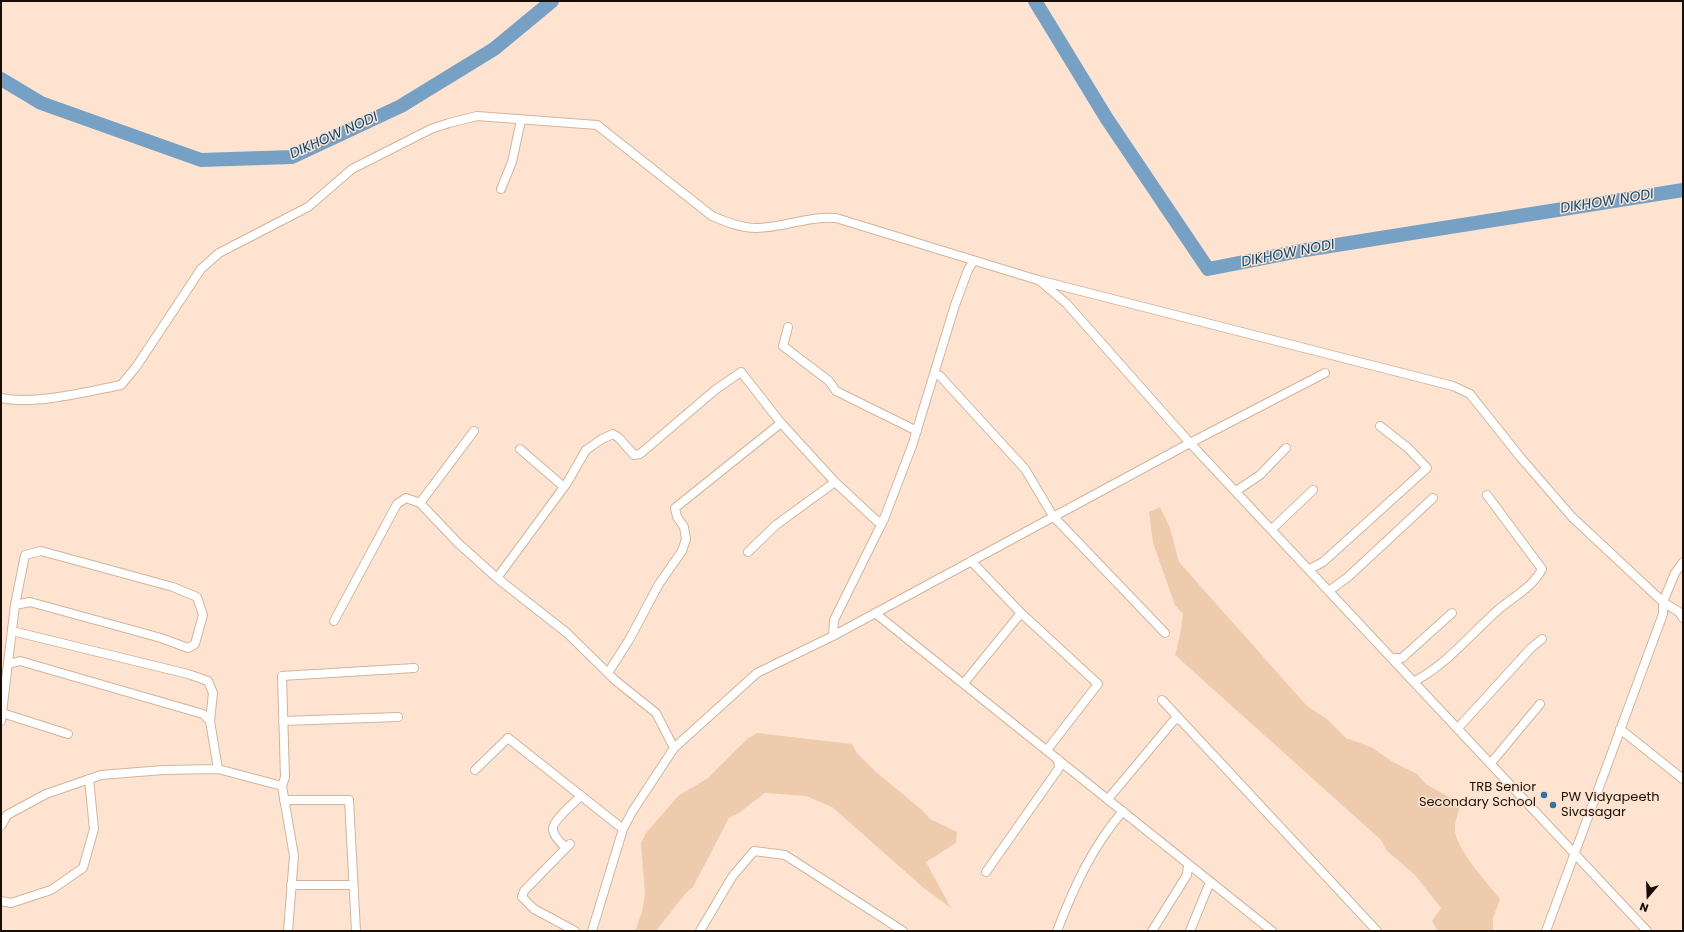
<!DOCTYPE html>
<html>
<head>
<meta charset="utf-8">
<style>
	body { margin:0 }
	#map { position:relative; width:1684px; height:932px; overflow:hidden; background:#fee4d0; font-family:Poppins,sans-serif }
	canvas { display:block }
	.frame { position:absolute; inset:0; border:2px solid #180e05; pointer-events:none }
	.north { position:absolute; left:1628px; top:876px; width:40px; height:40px; -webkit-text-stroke:3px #fee4d0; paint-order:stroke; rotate:199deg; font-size:11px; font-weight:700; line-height:16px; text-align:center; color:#180e05 }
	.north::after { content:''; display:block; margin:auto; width:14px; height:18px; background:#180e05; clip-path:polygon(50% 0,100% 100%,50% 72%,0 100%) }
</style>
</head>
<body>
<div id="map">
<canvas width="1684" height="932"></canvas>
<div class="frame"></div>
<div class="north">N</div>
</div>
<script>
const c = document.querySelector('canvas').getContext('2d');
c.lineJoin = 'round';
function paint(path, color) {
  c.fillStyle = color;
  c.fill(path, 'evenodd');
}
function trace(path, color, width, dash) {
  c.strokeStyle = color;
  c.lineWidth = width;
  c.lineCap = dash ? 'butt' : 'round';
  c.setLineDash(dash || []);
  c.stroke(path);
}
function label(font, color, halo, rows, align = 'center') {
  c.font = font + ' Poppins,sans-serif';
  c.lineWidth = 3;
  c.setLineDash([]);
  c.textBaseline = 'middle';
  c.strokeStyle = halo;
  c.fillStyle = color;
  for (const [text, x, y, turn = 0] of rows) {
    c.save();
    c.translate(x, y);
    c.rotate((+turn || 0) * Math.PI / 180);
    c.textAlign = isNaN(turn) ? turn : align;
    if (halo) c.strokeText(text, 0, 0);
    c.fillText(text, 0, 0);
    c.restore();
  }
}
paint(new Path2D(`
	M 1160,507 L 1170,528 L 1179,562 L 1307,706 L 1327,719 L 1346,738 L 1371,747 L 1393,762 L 1417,774 L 1426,784 L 1461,804 C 1459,811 1455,820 1455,828 C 1454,848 1488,883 1500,899 L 1493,918 L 1493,931 L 1438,931 L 1432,921 L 1441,908 L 1415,875 L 1386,850 L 1381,840 L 1175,655 L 1180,635 L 1183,614 L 1175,605 L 1153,543 L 1149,512 Z
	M 757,733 L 852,744 L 857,753 L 876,772 L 922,810 L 930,819 L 957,832 L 956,843 L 926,862 L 951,908 L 925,889 L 832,807 L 806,796 L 765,793 L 739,813 L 729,818 L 693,887 L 685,894 L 656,931 L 635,931 L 642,912 L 645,894 L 641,843 L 646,833 L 678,796 L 708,778 L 747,739 Z`), '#eecbad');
trace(new Path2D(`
	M 1035,1 L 1107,119 L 1208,269 L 1305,250 L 1683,190
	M 1,79 L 41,103 L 201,160 L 292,157 L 401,106 L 494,49 L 552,1`), '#77a0c5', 14);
const street = new Path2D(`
	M 501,189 L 512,162 L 521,120
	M 1041,282 L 1066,303 L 1190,443 L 1647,931
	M 788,327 L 783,346 L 829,381 L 836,391 L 917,431
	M 935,374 L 940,376 L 1025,469 L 1053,516 L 1165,633
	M 1,398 C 35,405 86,392 121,385 L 136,367 L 201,269 L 219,253 L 308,207 L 352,169 L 431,129 L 449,123 L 477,116 L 597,125 L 712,216 C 726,222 741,228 756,228 C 784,228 806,216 836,218 L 1038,280 L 1453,386 L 1470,394 L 1521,458 L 1572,517 L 1663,602 L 1663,614 L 1546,931
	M 520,449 L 564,487
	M 1236,491 L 1260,475 L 1286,448
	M 420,503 L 474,431
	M 1272,529 L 1313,490
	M 748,552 L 776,525 L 835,482
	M 971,561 L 1021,613 L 1098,684 L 1047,750
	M 1683,562 L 1675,573 L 1663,602 L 1679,612 L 1683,618
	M 1310,569 L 1323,562 L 1427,468 L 1408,448 L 1380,426
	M 497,578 L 567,483 L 586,450 L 602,439 L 613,434 L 619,438 L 634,455 L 640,454 L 715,390 L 741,372 L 781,423 L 835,482 L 878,522 L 884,519
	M 1330,590 L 1348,577 L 1433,498
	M 875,613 L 1272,931
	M 334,621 L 397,504 L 406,498 L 420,503 L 458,543 L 497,578 L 567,633 L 616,681 L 656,713 L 674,748
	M 12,631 L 188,674 L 208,681 L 213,693 L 210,721
	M 833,636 L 834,620 L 884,519 L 912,446 L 955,305 L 968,270 L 973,262
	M 1393,658 L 1402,658 L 1452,613
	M 9,664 L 20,661 L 203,714 L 210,721 L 218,769
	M 608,673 L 629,640 L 659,584 L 682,551 L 686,539 L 684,527 L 677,517 L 675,508 L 781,423
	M 1415,681 C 1447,664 1471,634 1498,610 C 1513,597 1533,587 1542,569 L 1487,495
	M 964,683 L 1021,613
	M 1162,700 L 1377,931
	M 2,713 L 68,734
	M 1,721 L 15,605 L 25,555 L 41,551 L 173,587 L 197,597 L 203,615 L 195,644 L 188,648 L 161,638 L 30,602 L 15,605
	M 283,721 L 398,717
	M 1458,728 L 1531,648 L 1542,639
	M 1620,729 L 1683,779
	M 1491,763 L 1540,704
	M 475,770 L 508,738 L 623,829
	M 282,786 L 285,777 L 282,676 L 414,668
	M 1108,799 L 1175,719 L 1180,720
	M 284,800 L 349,800 L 356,931
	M 1,826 L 7,815 L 46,794 L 101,775 L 163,770 L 218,769 L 282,786 L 294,856 L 288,931
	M 570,844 L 524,891 L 522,897 L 534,909 L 575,931
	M 566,848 C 561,843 554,837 553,830 C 551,822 575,802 581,796
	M 986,872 L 1059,768 L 1058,759
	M 291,885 L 353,885
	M 1,901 L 11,903 L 51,890 L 83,868 L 94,829 L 89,779
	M 592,931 L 623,829 L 632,812 L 674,748 L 757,673 L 833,636 L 1190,443 L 1325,373
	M 700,931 L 732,877 L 754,851 L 785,855 L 903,931
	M 1057,931 C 1074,887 1092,847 1123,811
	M 1152,931 L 1187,875 L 1188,865
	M 1190,931 L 1210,882`);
trace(street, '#d2b49b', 10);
trace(street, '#fff', 8);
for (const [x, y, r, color] of [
	[1544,795,4,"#3172a8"],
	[1553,805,4,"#3172a8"]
]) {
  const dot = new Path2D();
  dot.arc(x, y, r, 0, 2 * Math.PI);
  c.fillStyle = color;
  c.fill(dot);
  trace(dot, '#fee4d0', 1.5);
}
label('13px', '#180e05', '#fee4d0', [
	["TRB Senior",1536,788],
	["Secondary School",1536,803],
	["PW Vidyapeeth",1561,798,"left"],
	["Sivasagar",1561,813,"left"]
], 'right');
label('italic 14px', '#074b7b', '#fee4d0', [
	["DIKHOW NODI",334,136,-24],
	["DIKHOW NODI",1607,202,-9],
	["DIKHOW NODI",1288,254,-11]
]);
</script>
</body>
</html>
